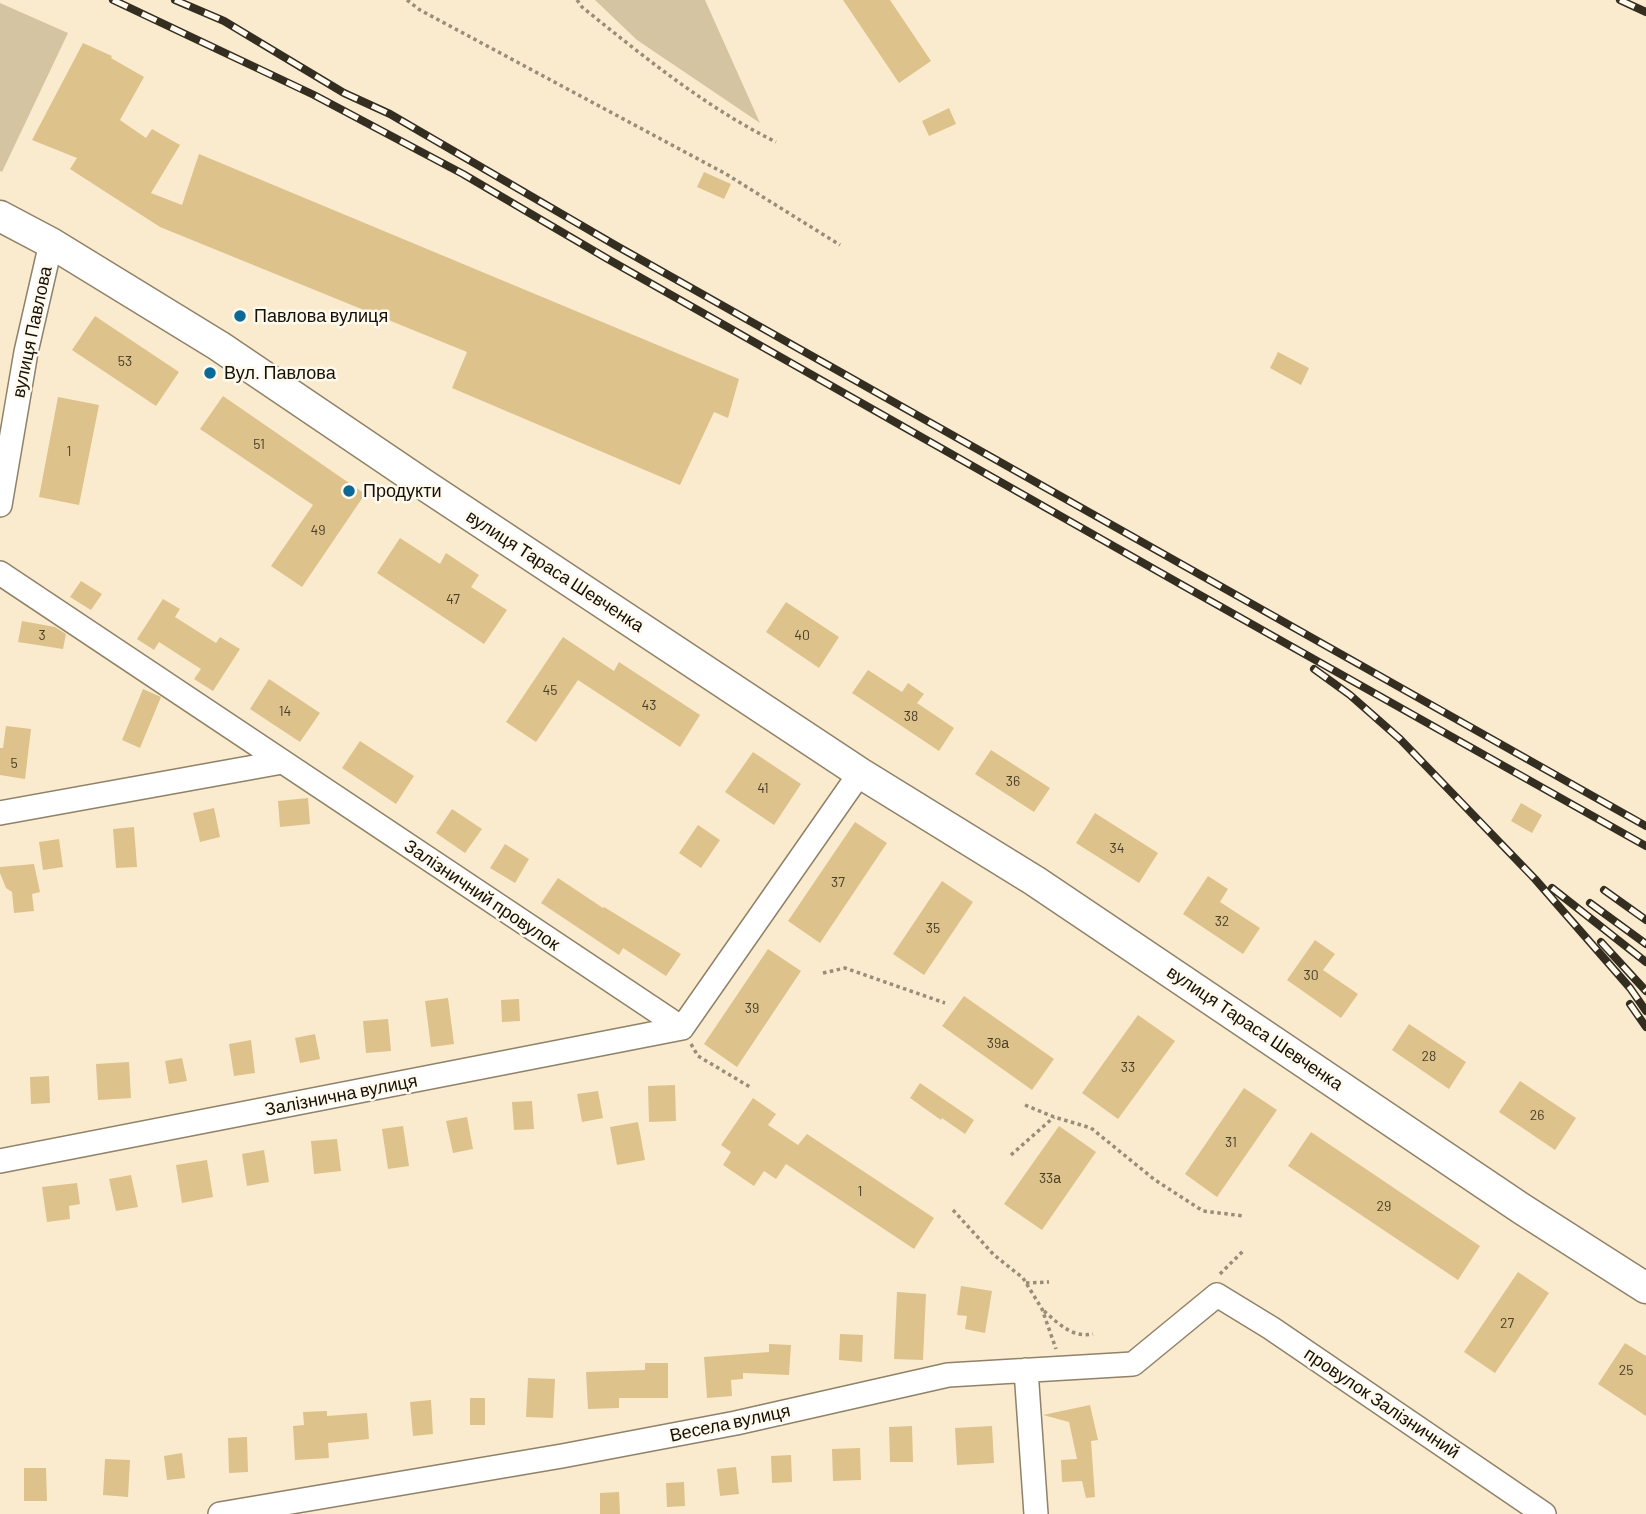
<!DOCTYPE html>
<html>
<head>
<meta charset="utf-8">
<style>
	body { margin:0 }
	canvas { display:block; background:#faebce }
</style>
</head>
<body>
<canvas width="1646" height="1514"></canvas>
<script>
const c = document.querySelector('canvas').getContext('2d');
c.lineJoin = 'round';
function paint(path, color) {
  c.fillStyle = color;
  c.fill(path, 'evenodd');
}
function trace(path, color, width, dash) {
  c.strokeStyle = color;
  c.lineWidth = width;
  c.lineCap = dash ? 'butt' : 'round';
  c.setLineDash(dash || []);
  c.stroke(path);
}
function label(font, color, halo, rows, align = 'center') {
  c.font = font + ' Barlow,sans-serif';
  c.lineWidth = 5;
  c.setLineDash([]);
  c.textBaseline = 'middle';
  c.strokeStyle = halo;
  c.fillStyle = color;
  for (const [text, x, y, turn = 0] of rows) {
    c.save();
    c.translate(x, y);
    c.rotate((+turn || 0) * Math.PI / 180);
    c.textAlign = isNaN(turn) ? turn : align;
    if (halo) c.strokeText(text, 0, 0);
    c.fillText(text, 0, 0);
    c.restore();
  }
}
paint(new Path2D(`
	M 595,0 L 705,0 L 760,123 L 637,40 Z
	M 0,3 L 68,33 L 2,172 L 0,171 Z`), '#d5c4a1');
paint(new Path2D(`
	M 843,0 L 890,0 L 931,61 L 899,83 Z
	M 83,43 L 112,56 L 111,58 L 144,77 L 120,120 L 146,138 L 152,129 L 180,145 L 151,193 L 182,205 L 199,154 L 739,379 L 728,418 L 714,412 L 680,485 L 452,388 L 467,352 L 160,227 L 70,169 L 77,158 L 32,140 Z
	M 949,108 L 956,124 L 929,136 L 922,121 Z
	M 704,172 L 731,184 L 724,199 L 697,187 Z
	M 95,316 L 179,372 L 156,406 L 72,350 Z
	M 1278,352 L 1309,368 L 1301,385 L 1270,368 Z
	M 223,396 L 365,494 L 302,587 L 271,566 L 313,505 L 200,429 Z
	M 58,397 L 99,405 L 79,505 L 39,497 Z
	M 400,538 L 440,564 L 446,553 L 479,575 L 471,587 L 507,610 L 484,644 L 377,573 Z
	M 81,581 L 102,594 L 91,610 L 70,597 Z
	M 163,599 L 180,609 L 175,617 L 216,643 L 220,637 L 240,649 L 213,691 L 194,679 L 201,669 L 159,642 L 154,650 L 137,639 Z
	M 786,602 L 839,637 L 819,668 L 766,632 Z
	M 22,621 L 55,627 L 66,634 L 63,649 L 18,642 Z
	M 563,637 L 614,671 L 619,662 L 700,715 L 680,747 L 578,680 L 536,742 L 506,722 Z
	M 868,670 L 902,692 L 908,683 L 924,694 L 917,703 L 954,728 L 939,751 L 852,693 Z
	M 269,679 L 320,713 L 300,742 L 250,709 Z
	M 143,689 L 161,697 L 140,748 L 122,740 Z
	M 6,726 L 31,729 L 25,779 L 0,775 L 0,748 L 3,748 Z
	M 360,741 L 414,776 L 396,804 L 342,768 Z
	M 991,750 L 1050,788 L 1034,812 L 975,774 Z
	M 753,752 L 801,784 L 774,825 L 725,792 Z
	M 308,798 L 310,824 L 280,827 L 278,801 Z
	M 1521,803 L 1542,815 L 1532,833 L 1511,821 Z
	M 214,808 L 220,837 L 200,842 L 193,813 Z
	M 452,809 L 482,829 L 465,853 L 436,833 Z
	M 1095,813 L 1158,853 L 1139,883 L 1076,843 Z
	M 855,822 L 887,843 L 820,943 L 788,921 Z
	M 698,825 L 720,840 L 701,868 L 679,853 Z
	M 134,827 L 137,867 L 116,868 L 113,829 Z
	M 59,839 L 63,867 L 43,870 L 39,842 Z
	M 505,844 L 529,859 L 515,883 L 490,868 Z
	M 34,864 L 40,892 L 32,894 L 34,911 L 14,913 L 12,892 L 6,888 L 0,873 L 0,867 Z
	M 1208,876 L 1228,889 L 1220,902 L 1260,928 L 1243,954 L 1183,914 Z
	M 558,878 L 603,908 L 604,907 L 681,954 L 666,976 L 623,948 L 619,955 L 541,903 Z
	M 942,881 L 973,902 L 924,975 L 893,954 Z
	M 1315,940 L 1335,954 L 1323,970 L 1358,994 L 1341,1018 L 1287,980 Z
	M 768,949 L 801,971 L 737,1067 L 704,1044 Z
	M 964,996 L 1054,1059 L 1032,1090 L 942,1026 Z
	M 448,998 L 454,1044 L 431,1047 L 425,1001 Z
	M 519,999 L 520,1021 L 502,1022 L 501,1000 Z
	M 1138,1015 L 1175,1041 L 1118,1119 L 1082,1093 Z
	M 388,1019 L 391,1051 L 366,1053 L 363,1021 Z
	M 1409,1024 L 1466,1062 L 1449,1089 L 1392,1050 Z
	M 315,1034 L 320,1059 L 300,1063 L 295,1038 Z
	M 251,1040 L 255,1073 L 234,1076 L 229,1044 Z
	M 182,1058 L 187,1081 L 169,1084 L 165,1061 Z
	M 129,1062 L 131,1098 L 98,1100 L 96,1064 Z
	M 49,1076 L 50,1103 L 31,1104 L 30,1077 Z
	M 1520,1081 L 1576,1118 L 1555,1150 L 1499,1112 Z
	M 920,1083 L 974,1120 L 965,1134 L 942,1118 L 941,1120 L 910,1098 Z
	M 675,1085 L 676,1121 L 649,1122 L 648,1086 Z
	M 1244,1088 L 1277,1110 L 1217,1197 L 1185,1174 Z
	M 598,1091 L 603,1118 L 582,1122 L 577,1094 Z
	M 753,1098 L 776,1114 L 768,1125 L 798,1145 L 807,1134 L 934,1218 L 914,1249 L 786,1164 L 776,1179 L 764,1171 L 754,1186 L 723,1165 L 731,1152 L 721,1145 Z
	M 532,1101 L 534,1129 L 514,1130 L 512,1102 Z
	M 467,1117 L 473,1149 L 453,1153 L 446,1121 Z
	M 638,1122 L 645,1160 L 617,1165 L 610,1127 Z
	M 403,1126 L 409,1166 L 388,1169 L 382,1129 Z
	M 1059,1126 L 1096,1152 L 1042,1230 L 1004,1204 Z
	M 1311,1132 L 1480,1246 L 1458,1280 L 1288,1166 Z
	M 337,1139 L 341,1171 L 314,1174 L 311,1141 Z
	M 264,1150 L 269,1182 L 247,1186 L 242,1154 Z
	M 207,1160 L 213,1197 L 182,1203 L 176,1165 Z
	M 131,1175 L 138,1207 L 116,1211 L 109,1179 Z
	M 77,1183 L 80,1204 L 69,1206 L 70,1219 L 47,1222 L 42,1187 Z
	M 1518,1272 L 1549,1293 L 1495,1373 L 1464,1352 Z
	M 961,1286 L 992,1291 L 985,1333 L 965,1329 L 967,1316 L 957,1315 Z
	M 897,1292 L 926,1294 L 923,1360 L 894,1359 Z
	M 840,1334 L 863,1335 L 862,1362 L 839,1360 Z
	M 1625,1343 L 1646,1356 L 1646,1416 L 1598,1384 Z
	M 769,1344 L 791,1345 L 789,1375 L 743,1373 L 743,1379 L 731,1380 L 732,1396 L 707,1398 L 704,1357 L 769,1352 Z
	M 645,1363 L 668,1363 L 668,1398 L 619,1398 L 619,1408 L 588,1409 L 586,1372 L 645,1370 Z
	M 528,1378 L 555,1379 L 553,1418 L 526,1417 Z
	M 470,1398 L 485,1398 L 485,1425 L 470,1425 Z
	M 431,1400 L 433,1434 L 413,1436 L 410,1402 Z
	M 1090,1405 L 1098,1440 L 1091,1441 L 1095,1497 L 1086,1498 L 1082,1481 L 1062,1482 L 1061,1460 L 1077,1459 L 1069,1422 L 1043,1415 Z
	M 327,1411 L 327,1416 L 367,1413 L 369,1439 L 328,1443 L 329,1458 L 295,1460 L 293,1426 L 304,1425 L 303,1412 Z
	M 912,1426 L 913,1462 L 890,1462 L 889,1427 Z
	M 992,1426 L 994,1463 L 957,1465 L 955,1428 Z
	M 247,1437 L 248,1472 L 229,1473 L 228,1438 Z
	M 860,1448 L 861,1480 L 833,1481 L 832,1449 Z
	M 182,1453 L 185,1478 L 167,1480 L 164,1456 Z
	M 791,1455 L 792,1482 L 772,1483 L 771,1456 Z
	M 105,1459 L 130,1460 L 128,1497 L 103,1495 Z
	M 736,1467 L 739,1494 L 720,1496 L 717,1469 Z
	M 24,1468 L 46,1468 L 47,1501 L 24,1501 Z
	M 684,1482 L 685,1506 L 667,1507 L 666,1483 Z
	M 619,1492 L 620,1514 L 600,1514 L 600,1493 Z`), '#ddc28b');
const minor = new Path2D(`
	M 0,505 L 26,352 L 51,243
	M 0,573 L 682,1028
	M 0,813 L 282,762
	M 682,1028 L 860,773
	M 0,1161 L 682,1028
	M 1026,1370 L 1036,1514
	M 220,1514 L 562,1456 L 736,1423 L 948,1375 L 1133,1364 L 1217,1295 L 1271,1328 L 1544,1514`);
const major = new Path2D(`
	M 0,216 L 51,243 L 219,346 L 423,484 L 860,773 L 1035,881 L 1522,1209 L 1646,1288`);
trace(minor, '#908268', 26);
trace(major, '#908268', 33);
trace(new Path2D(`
	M 407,0 L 420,10 L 726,174 L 840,245
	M 577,0 L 582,7 C 643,56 705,107 776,142
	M 823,973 L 845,968 L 945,1003
	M 691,1044 L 698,1056 L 750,1087
	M 1025,1105 L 1054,1117 L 1091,1128 L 1155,1180 L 1203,1211 L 1244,1216
	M 1011,1155 L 1054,1117
	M 953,1210 L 994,1255 L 1023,1278 L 1042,1309 L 1056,1349
	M 1220,1274 L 1243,1251
	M 1026,1283 L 1049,1282
	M 1044,1311 C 1059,1324 1072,1338 1093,1334`), '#988d79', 3.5, [3.5, 3.5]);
trace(minor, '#fff', 23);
trace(major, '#fff', 30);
const rail = new Path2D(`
	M 113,0 L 314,95 L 463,174 L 606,258 L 1175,581 L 1646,846
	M 175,0 L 224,21 L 344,93 L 390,114 L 615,245 L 1646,826
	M 1620,0 L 1646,12
	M 1314,669 L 1350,695 L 1400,739 L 1535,879 L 1630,988 L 1646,1011
	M 1552,888 L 1646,962
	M 1604,890 L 1646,920
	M 1590,903 L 1646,944
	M 1601,942 L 1646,991
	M 1630,1004 L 1646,1027`);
trace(rail, '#342e21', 8);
trace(rail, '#fff9ee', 5, [16]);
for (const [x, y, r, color] of [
	[240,316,7,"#0b6998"],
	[210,373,7,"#0b6998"],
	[349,491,7,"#0b6998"]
]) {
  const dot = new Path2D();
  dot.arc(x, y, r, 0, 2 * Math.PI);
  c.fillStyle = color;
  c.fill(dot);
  trace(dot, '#fff9ee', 2.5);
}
label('14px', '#483d28', null, [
	["53",125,361],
	["51",259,444],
	["1",69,451],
	["49",318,530],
	["47",453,599],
	["3",42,635],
	["40",802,635],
	["45",550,690],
	["43",649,705],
	["14",285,711],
	["38",911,716],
	["5",14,763],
	["36",1013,781],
	["41",763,788],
	["34",1117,848],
	["37",838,882],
	["32",1222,921],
	["35",933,928],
	["30",1311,975],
	["39",752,1008],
	["39а",998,1043],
	["28",1429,1056],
	["33",1128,1067],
	["26",1537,1115],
	["31",1231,1142],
	["33а",1050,1178],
	["1",860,1191],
	["29",1384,1206],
	["27",1507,1323],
	["25",1626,1370]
]);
label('18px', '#161107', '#fff9ee', [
	["Павлова вулиця",254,316],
	["Вул. Павлова",224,373],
	["Продукти",363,491]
], 'left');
label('18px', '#161107', '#fff9ee', [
	["вулиця Павлова",32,332,-78],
	["вулиця Тараса Шевченка",555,571,33],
	["Залізничний провулок",482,895,34],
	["вулиця Тараса Шевченка",1255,1028,34],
	["Залізнична вулиця",341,1095,-11],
	["провулок Залізничний",1382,1403,34],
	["Весела вулиця",730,1423,-12]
]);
</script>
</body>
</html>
